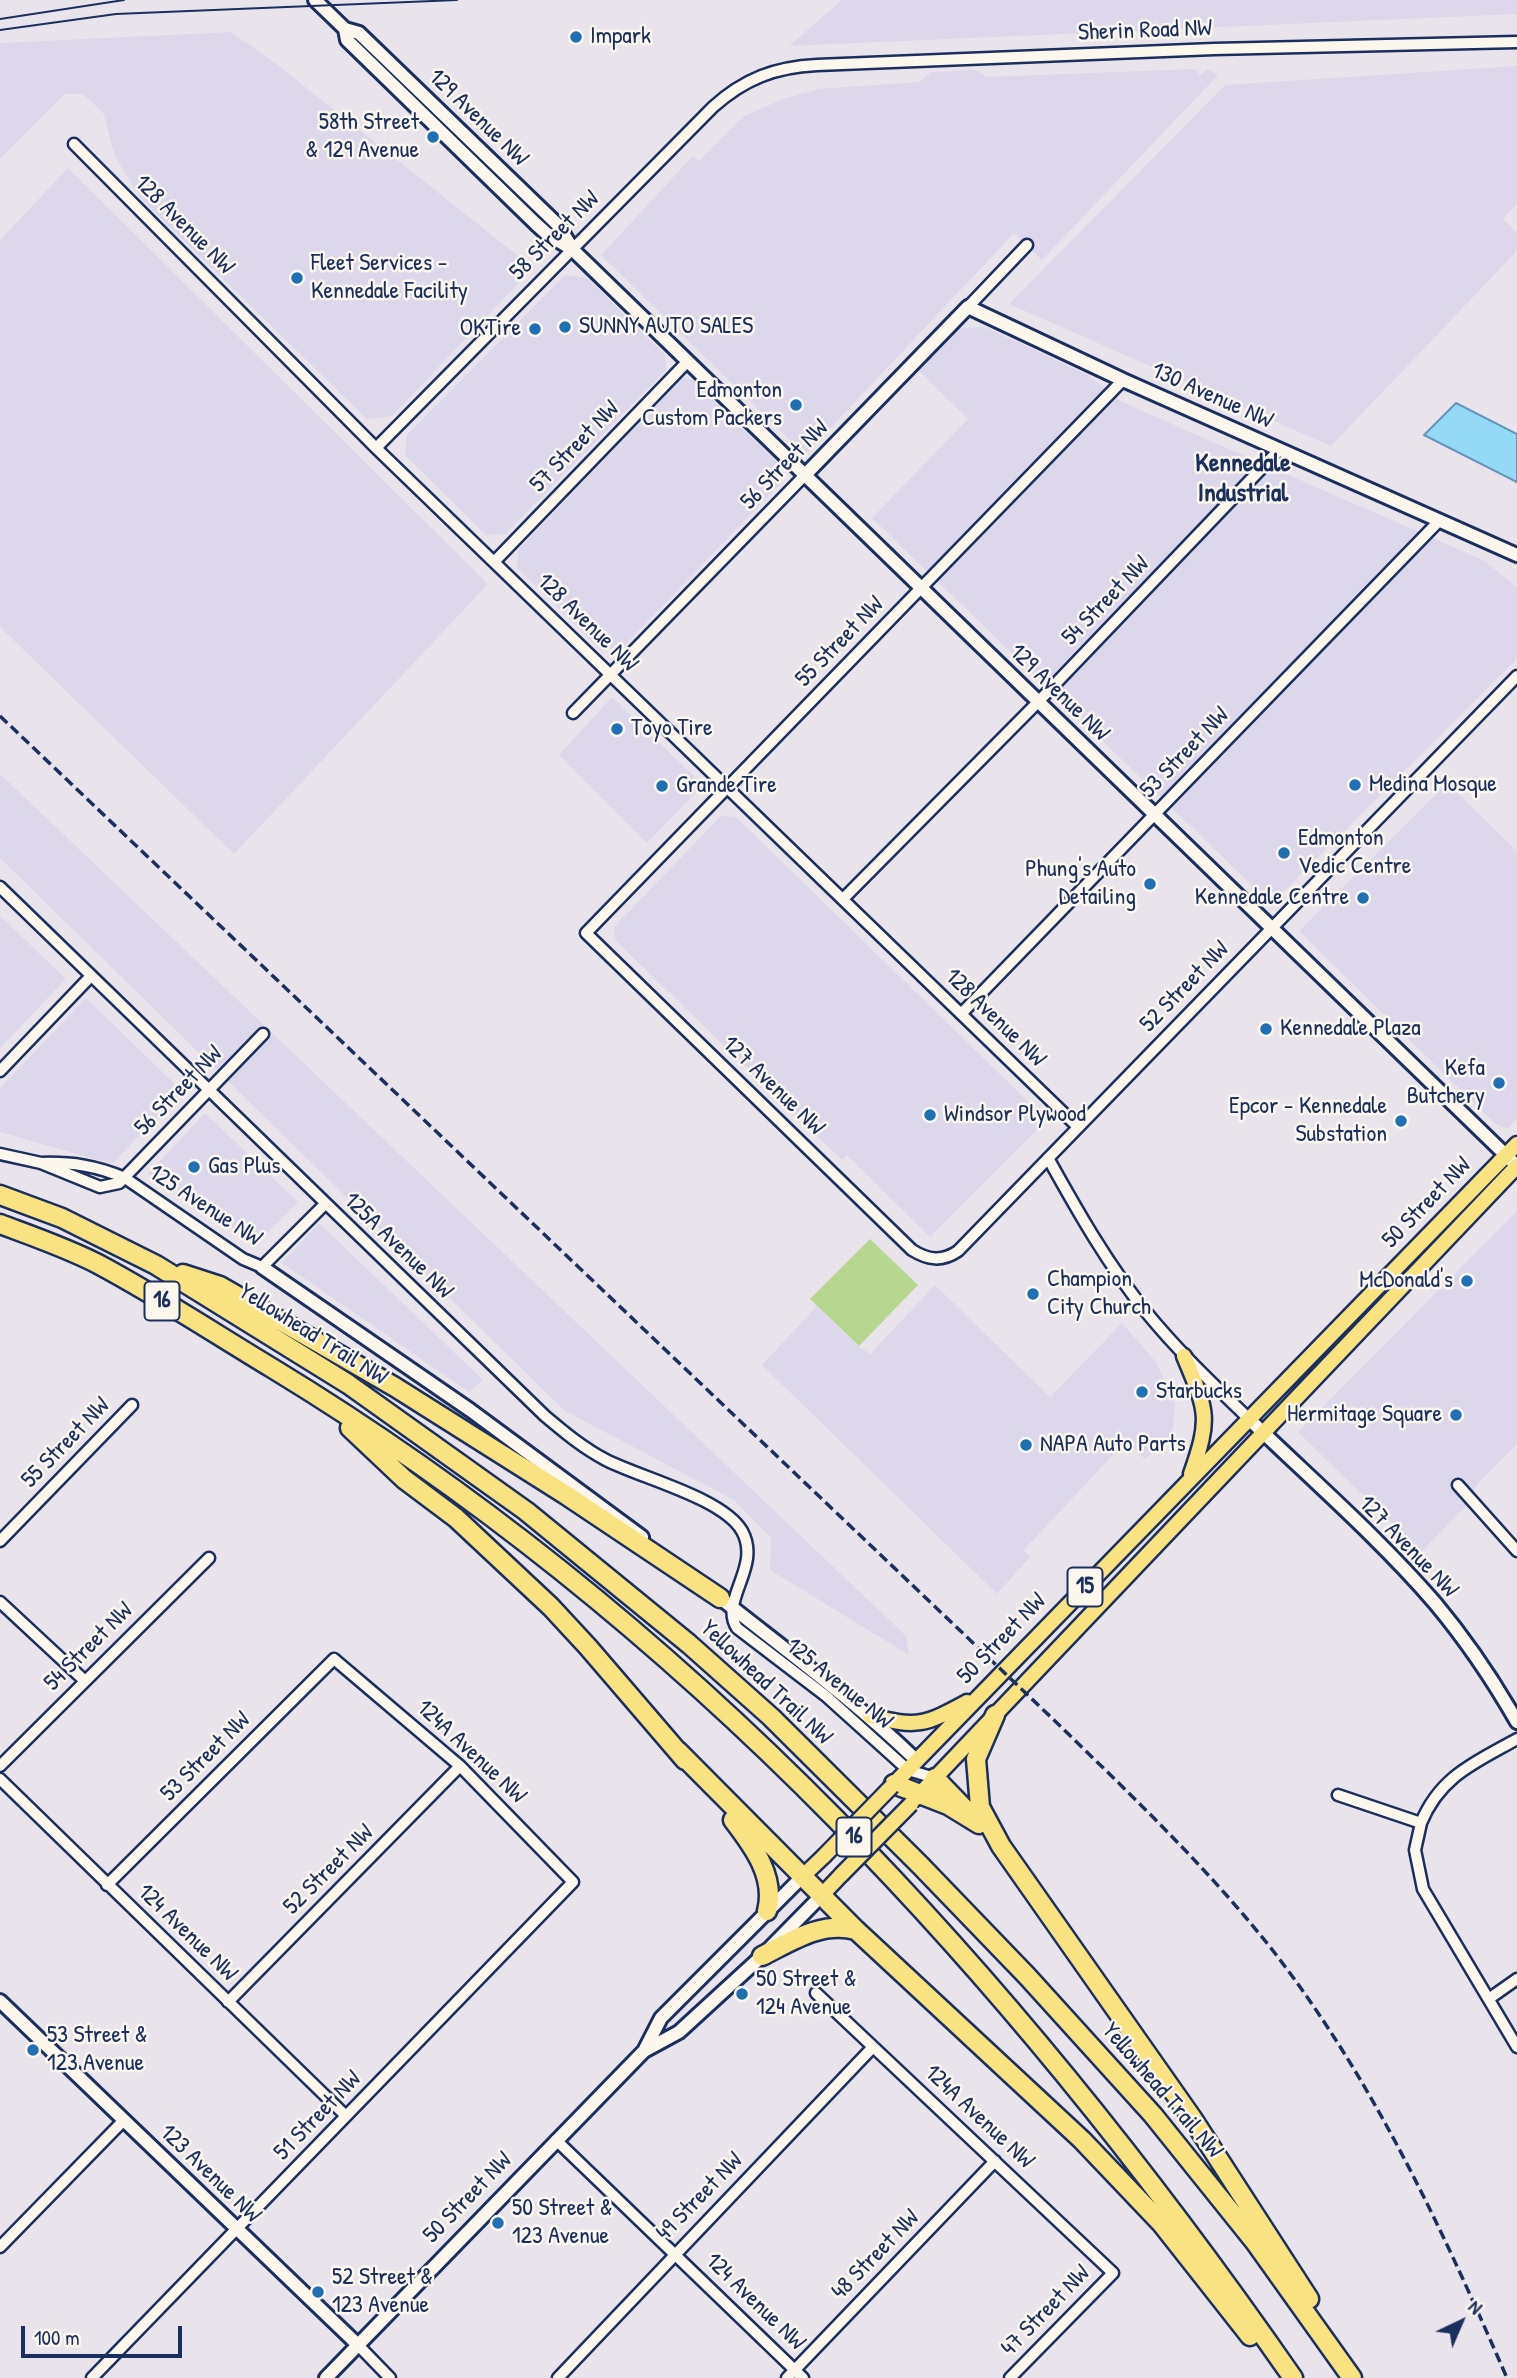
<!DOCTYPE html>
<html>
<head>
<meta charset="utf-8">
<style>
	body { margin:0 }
	#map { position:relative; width:1517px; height:2378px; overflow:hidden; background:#e9e4eb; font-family:"Patrick Hand",sans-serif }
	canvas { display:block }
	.north { position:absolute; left:1426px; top:2287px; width:70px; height:70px; -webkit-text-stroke:5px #fbf7ec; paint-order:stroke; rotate:44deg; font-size:19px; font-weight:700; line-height:28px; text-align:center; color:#1b2f5e }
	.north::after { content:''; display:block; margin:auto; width:24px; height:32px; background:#1b2f5e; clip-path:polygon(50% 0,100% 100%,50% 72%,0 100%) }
	.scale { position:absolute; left:21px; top:2326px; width:161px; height:32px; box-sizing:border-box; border:4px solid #1b2f5e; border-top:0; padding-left:9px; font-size:21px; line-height:24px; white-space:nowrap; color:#1b2f5e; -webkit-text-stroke:5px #fbf7ec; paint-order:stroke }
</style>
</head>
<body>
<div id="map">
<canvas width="1517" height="2378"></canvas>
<div class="north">N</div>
<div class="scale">100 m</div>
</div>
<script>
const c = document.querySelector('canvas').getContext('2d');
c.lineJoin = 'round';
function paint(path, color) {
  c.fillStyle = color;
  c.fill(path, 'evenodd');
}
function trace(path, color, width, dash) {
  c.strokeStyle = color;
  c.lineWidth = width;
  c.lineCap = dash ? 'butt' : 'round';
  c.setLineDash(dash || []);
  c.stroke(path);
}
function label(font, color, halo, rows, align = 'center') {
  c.font = font + ' "Patrick Hand",sans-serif';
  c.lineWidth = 5;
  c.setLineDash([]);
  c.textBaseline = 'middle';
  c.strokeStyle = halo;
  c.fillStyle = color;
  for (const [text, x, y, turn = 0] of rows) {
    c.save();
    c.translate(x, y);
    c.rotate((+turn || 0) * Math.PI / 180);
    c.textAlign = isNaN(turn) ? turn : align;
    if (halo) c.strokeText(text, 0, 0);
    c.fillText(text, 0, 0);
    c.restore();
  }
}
paint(new Path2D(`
	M 842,0 L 1517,0 L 1517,14 L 789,46 Z
	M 231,32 L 274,62 L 533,268 L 392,416 L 367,419 L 142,200 L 115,157 L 104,114 L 83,94 L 65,94 L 0,159 L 0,43 Z
	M 1517,66 L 1517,204 L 1503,219 L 1517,233 L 1517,251 L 1331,446 L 1009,304 L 1225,85 Z
	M 1194,69 L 1200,75 L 1208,69 L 1218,75 L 1042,260 L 1014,233 L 805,455 L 601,255 L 693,156 L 699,161 L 744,116 L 781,100 L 819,89 L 919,82 L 931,72 L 977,70 L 986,77 Z
	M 68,168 L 488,584 L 234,854 L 0,627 L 0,240 Z
	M 565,275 L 587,278 L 665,355 L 666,370 L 505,534 L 486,535 L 405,455 L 407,435 Z
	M 985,327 L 1086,374 L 1124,403 L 1483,560 L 1517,587 L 1517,659 L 1278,897 L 1266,899 L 872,518 L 968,419 L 917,369 L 958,328 Z
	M 682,378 L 692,379 L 778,463 L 780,484 L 622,648 L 601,650 L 517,568 L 518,550 Z
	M 612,697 L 703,785 L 647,843 L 559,755 Z
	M 0,774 L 906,1636 L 909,1655 L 770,1570 L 771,1538 L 734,1500 L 565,1411 L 0,858 Z
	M 1447,783 L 1517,851 L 1517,1119 L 1508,1128 L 1499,1126 L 1488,1117 L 1299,931 Z
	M 721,816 L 736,817 L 1047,1120 L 930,1237 L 847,1155 L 842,1160 L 615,940 L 614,927 Z
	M 0,916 L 66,979 L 0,1048 Z
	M 86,998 L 182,1091 L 112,1164 L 0,1132 L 0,1088 Z
	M 205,1113 L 298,1202 L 256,1244 L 159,1177 L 148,1174 Z
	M 1517,1211 L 1517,1444 L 1477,1484 L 1465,1507 L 1421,1552 L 1298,1432 Z
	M 319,1223 L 483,1380 L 469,1392 L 282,1263 Z
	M 935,1285 L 1050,1397 L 1122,1323 L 1156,1362 L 1175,1403 L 1173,1432 L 1145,1459 L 1126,1441 L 1024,1550 L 1030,1557 L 997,1594 L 762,1365 L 817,1306 L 858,1346 L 870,1354 Z`), '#dcd7eb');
paint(new Path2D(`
	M 870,1239 L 918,1285 L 859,1346 L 810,1299 Z`), '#b7d790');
const water = new Path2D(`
	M 1456,403 L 1517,434 L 1517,482 L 1424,435 Z`);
paint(water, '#94d9f6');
trace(water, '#6495b9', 2);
const street = new Path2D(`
	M 74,144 L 376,448 L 1078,1127
	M 968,307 L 1027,245
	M 1123,380 L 586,933 L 912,1250 C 928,1260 942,1262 958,1251 L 1517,676
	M 376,448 L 713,107 C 744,79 775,67 817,65 L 1214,49 L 1517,42
	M 494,562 L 688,361
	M 573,713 L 805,475
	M 0,887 L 545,1416 C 564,1432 583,1448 606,1460 C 641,1478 723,1498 742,1531 C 762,1567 719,1600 737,1628 L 826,1696 L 908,1770 L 935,1778
	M 843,899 L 1038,702 L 1280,449
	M 961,1014 L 1439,521
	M 0,1071 L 91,976
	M 0,1154 L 41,1163 L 100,1187 L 119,1183 L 263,1034
	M 1048,1158 C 1078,1212 1108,1265 1147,1313 C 1178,1351 1213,1384 1248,1418
	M 41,1163 C 72,1162 97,1166 125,1178 L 243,1259 L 262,1267 L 325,1204
	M 1458,1485 L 1517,1551
	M 0,1541 L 132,1405
	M 0,1602 L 85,1681
	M 0,1766 L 209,1558
	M 0,1779 L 346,2116
	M 1338,1795 L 1421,1823 L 1415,1850 L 1423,1889 L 1517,2047
	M 1421,1823 C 1440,1776 1476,1762 1517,1739
	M 816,1993 L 1113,2273 L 1010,2378
	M 1490,1998 L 1517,1979
	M 228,2002 L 460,1766
	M 556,2140 L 803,2378
	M 0,2247 L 124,2120
	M 358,2345 L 390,2378
	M 92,2378 L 573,1882 L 460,1766 L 334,1659 L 107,1885
	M 558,2378 L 873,2047
	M 787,2378 L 995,2161`);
const secondary = new Path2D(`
	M 315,0 L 345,29 L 359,33 L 558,225 L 572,248
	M 345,29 L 347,40 L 536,224 L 547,234 L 572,249 L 1517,1166
	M 805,475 L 968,307 L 1123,380 L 1517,555
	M 262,1267 L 470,1410 L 642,1537
	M 1248,1418 C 1311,1479 1378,1537 1435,1603 C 1466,1640 1493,1680 1517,1722
	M 714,1593 C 784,1649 852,1698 917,1761
	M 0,2001 L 358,2345
	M 644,2051 L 679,2032 L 762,1956 L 821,1896
	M 326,2378 L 644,2051 L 661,2018 L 802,1877`);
const primary = new Path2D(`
	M 1184,1356 C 1207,1411 1211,1417 1191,1474
	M 870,1716 C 919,1728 924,1725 967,1702
	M 892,1786 L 1517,1144
	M 915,1799 L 1517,1166
	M 802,1877 L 824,1856
	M 821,1896 L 841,1875`);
const highway = new Path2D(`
	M 0,1195 L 62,1218 L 156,1265 L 348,1384 L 526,1511 L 689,1644 L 771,1717 L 920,1865 L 1027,1976 L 1153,2115 L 1255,2242 L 1352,2378
	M 0,1224 C 32,1236 67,1248 98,1264 C 158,1296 214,1333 272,1368 C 690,1622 1016,1979 1293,2378
	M 183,1274 L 220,1286 L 395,1387 L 566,1495 L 720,1598
	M 350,1428 L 404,1479 L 456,1518 L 551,1607 L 588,1647 L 685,1760
	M 995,1715 L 976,1759 L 980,1807 L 1001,1846 L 1192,2118 L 1309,2299
	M 678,1751 L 856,1930 L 1082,2140 L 1161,2223 L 1250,2336
	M 935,1778 L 964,1808
	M 894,1784 L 948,1805 L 979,1824
	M 733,1820 C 753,1846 776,1877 767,1911
	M 762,1956 C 792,1941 821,1921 856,1930`);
trace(street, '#1b2f5e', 15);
trace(secondary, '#1b2f5e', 18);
trace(primary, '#1b2f5e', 19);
trace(highway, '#1b2f5e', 23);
trace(street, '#fbf7ec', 10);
trace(secondary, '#fbf7ec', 12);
trace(primary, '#f8e281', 14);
trace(highway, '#f8e281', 18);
trace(new Path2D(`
	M 0,19 L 124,0
	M 0,30 L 116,14 L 457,0`), '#1b2f5e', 2);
trace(new Path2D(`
	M 0,716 L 1055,1721 C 1131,1795 1208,1868 1274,1952 C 1374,2081 1442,2229 1507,2378`), '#1b2f5e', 3.5, [10, 5]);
const primaryBridge = new Path2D(`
	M 824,1856 L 892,1786
	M 841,1875 L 911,1804`);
trace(primaryBridge, '#1b2f5e', 19, []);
trace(primaryBridge, '#f8e281', 14);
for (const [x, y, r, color] of [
	[576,37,7,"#1f6fb2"],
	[433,137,7,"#1f6fb2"],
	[297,278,7,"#1f6fb2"],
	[565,327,7,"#1f6fb2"],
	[535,329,7,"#1f6fb2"],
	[796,405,7,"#1f6fb2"],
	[617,729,7,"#1f6fb2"],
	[1355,785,7,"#1f6fb2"],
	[662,786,7,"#1f6fb2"],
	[1284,853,7,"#1f6fb2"],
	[1150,884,7,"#1f6fb2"],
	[1363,898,7,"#1f6fb2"],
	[1266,1029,7,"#1f6fb2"],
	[1499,1083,7,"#1f6fb2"],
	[930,1115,7,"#1f6fb2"],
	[1401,1121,7,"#1f6fb2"],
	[194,1167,7,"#1f6fb2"],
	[1467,1281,7,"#1f6fb2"],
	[1033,1294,7,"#1f6fb2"],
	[1142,1392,7,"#1f6fb2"],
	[1456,1415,7,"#1f6fb2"],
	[1026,1445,7,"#1f6fb2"],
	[742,1994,7,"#1f6fb2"],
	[33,2050,7,"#1f6fb2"],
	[498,2223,7,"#1f6fb2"],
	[318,2292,7,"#1f6fb2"]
]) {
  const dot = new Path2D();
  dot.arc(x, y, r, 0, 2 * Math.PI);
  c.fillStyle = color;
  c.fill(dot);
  trace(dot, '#fbf7ec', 2.5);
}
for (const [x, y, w] of [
	[162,1301,35],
	[1085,1587,35],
	[854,1837,35]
]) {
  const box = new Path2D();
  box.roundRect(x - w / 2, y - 19.5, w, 39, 5);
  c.fillStyle = '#fbf7ec';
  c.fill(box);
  trace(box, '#1b2f5e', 2);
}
label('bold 23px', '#1b2f5e', null, [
	["16",162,1301],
	["15",1085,1587],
	["16",854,1837]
]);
label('24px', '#1b2f5e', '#fbf7ec', [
	["Sherin Road NW",1145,31,-2],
	["129 Avenue NW",478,118,44],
	["128 Avenue NW",184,225,45],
	["58 Street NW",555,236,-45],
	["130 Avenue NW",1212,396,24],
	["57 Street NW",575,447,-46],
	["56 Street NW",785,465,-46],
	["54 Street NW",1106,601,-46],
	["128 Avenue NW",587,623,44],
	["55 Street NW",840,642,-46],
	["129 Avenue NW",1059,693,44],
	["53 Street NW",1185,753,-46],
	["52 Street NW",1185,987,-46],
	["128 Avenue NW",995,1018,44],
	["127 Avenue NW",773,1086,44],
	["56 Street NW",179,1091,-46],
	["50 Street NW",1427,1203,-46],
	["125 Avenue NW",205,1206,33],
	["125A Avenue NW",398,1246,44],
	["Yellowhead Trail NW",313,1335,32],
	["55 Street NW",66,1443,-46],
	["127 Avenue NW",1408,1547,46],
	["50 Street NW",1002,1639,-46],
	["54 Street NW",89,1647,-45],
	["Yellowhead Trail NW",766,1683,43],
	["125 Avenue NW",839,1684,39],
	["124A Avenue NW",471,1752,43],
	["53 Street NW",206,1757,-45],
	["52 Street NW",329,1870,-45],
	["124 Avenue NW",187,1933,44],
	["Yellowhead Trail NW",1162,2091,49],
	["51 Street NW",318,2116,-46],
	["124A Avenue NW",979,2117,43],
	["123 Avenue NW",210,2174,44],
	["49 Street NW",700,2197,-46],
	["50 Street NW",468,2198,-46],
	["48 Street NW",876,2255,-46],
	["124 Avenue NW",755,2302,44],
	["47 Street NW",1046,2311,-46]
]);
label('24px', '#1b2f5e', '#fbf7ec', [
	["Impark",590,37],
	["58th Street",419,123,"right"],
	["& 129 Avenue",419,151,"right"],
	["Fleet Services -",311,264],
	["Kennedale Facility",311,292],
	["SUNNY AUTO SALES",579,327],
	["OKTire",521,329,"right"],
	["Edmonton",782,391,"right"],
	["Custom Packers",782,419,"right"],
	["Toyo Tire",631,729],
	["Medina Mosque",1369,785],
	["Grande Tire",676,786],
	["Edmonton",1298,839],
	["Vedic Centre",1298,867],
	["Phung's Auto",1136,870,"right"],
	["Detailing",1136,898,"right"],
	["Kennedale Centre",1349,898,"right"],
	["Kennedale Plaza",1280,1029],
	["Kefa",1485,1069,"right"],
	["Butchery",1485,1097,"right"],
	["Epcor - Kennedale",1387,1107,"right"],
	["Substation",1387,1135,"right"],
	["Windsor Plywood",944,1115],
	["Gas Plus",208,1167],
	["Champion",1047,1280],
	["City Church",1047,1308],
	["McDonald's",1453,1281,"right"],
	["Starbucks",1156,1392],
	["Hermitage Square",1442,1415,"right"],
	["NAPA Auto Parts",1040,1445],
	["50 Street &",756,1980],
	["124 Avenue",756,2008],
	["53 Street &",47,2036],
	["123 Avenue",47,2064],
	["50 Street &",512,2209],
	["123 Avenue",512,2237],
	["52 Street &",332,2278],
	["123 Avenue",332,2306]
], 'left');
label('bold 26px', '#1b2f5e', '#fbf7ec', [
	["Kennedale",1243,464],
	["Industrial",1243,494]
]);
</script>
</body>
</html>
